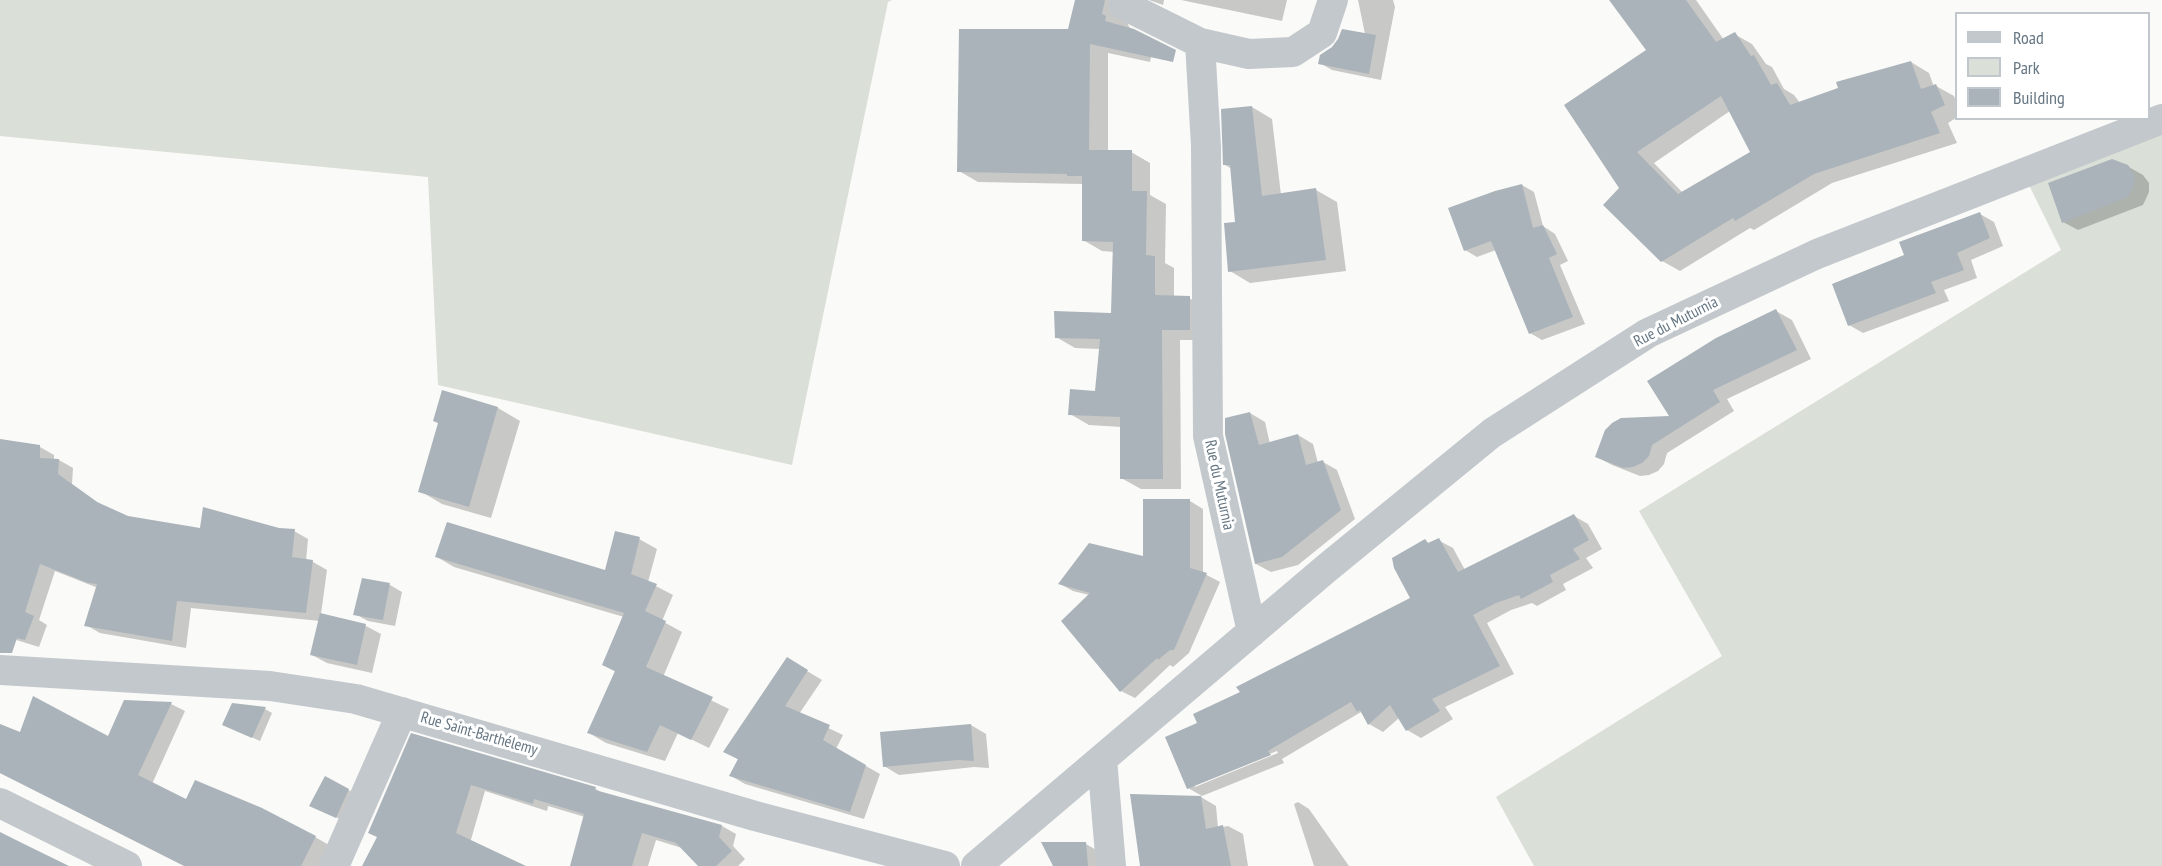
<!DOCTYPE html>
<html>
<head>
<meta charset="utf-8">
<style>
	body { margin:0 }
	#map { position:relative; width:2162px; height:866px; overflow:hidden; background:#fafaf8; font-family:"PT Sans Narrow",sans-serif }
	canvas { display:block }
	.legend { position:absolute; left:1955px; top:12px; width:195px; height:108px; box-sizing:border-box; background:#fff; border:2px solid #c1c8cd; margin:0; padding:8px 10px; list-style:none; font-size:18px; color:#657683 }
	.legend li { display:flex; align-items:center; gap:12px; height:30px }
	.legend b { width:30px; border:2px solid #c1c8cd }
</style>
</head>
<body>
<div id="map">
<canvas width="2162" height="866"></canvas>
<ul class="legend">
<li><b style="height:8px;background:#c3c8cc"></b>Road</li>
<li><b style="height:16px;background:#dadfd7"></b>Park</li>
<li><b style="height:16px;background:#aab3b9"></b>Building</li>
</ul>
</div>
<script>
const c = document.querySelector('canvas').getContext('2d');
c.lineJoin = 'round';
function paint(path, color) {
  c.fillStyle = color;
  c.fill(path, 'evenodd');
}
function trace(path, color, width, dash) {
  c.strokeStyle = color;
  c.lineWidth = width;
  c.lineCap = dash ? 'butt' : 'round';
  c.setLineDash(dash || []);
  c.stroke(path);
}
function label(font, color, halo, rows, align = 'center') {
  c.font = font + ' "PT Sans Narrow",sans-serif';
  c.lineWidth = 6;
  c.setLineDash([]);
  c.textBaseline = 'middle';
  c.strokeStyle = halo;
  c.fillStyle = color;
  for (const [text, x, y, turn = 0] of rows) {
    c.save();
    c.translate(x, y);
    c.rotate((+turn || 0) * Math.PI / 180);
    c.textAlign = isNaN(turn) ? turn : align;
    if (halo) c.strokeText(text, 0, 0);
    c.fillText(text, 0, 0);
    c.restore();
  }
}
paint(new Path2D(`
	M 0,0 L 892,0 L 888,2 L 792,465 L 438,385 L 428,177 L 0,136 Z
	M 2162,119 L 2162,866 L 1534,866 L 1496,797 L 1722,656 L 1639,511 L 2061,250 L 2023,173 Z`), '#dadfd7');
paint(new Path2D(`
	M 1077,0 L 1137,0 L 1126,18 L 1129,27 L 1154,42 L 1150,62 L 1108,53 L 1108,152 L 1131,152 L 1150,163 L 1150,195 L 1166,204 L 1165,263 L 1174,268 L 1174,297 L 1189,298 L 1208,309 L 1209,340 L 1180,340 L 1181,489 L 1141,489 L 1121,478 L 1122,427 L 1089,425 L 1070,414 L 1096,392 L 1100,349 L 1075,348 L 1056,337 L 1112,314 L 1114,252 L 1102,251 L 1083,240 L 1084,184 L 978,182 L 959,171 L 1070,31 Z
	M 1149,0 L 1164,0 L 1163,5 Z
	M 1181,0 L 1287,0 L 1282,21 Z
	M 1358,0 L 1393,0 L 1395,7 L 1381,80 L 1332,70 L 1320,63 L 1365,34 Z
	M 1616,0 L 1696,0 L 1724,40 L 1734,34 L 1752,44 L 1766,64 L 1772,67 L 1784,89 L 1794,95 L 1800,103 L 1911,62 L 1929,73 L 1934,87 L 1936,86 L 1954,96 L 1956,102 L 1956,118 L 1948,123 L 1957,143 L 1832,183 L 1754,230 L 1750,228 L 1680,271 L 1662,261 L 1621,188 L 1648,50 ZM 1730,111 L 1752,152 L 1683,193 L 1654,163 Z
	M 1252,107 L 1272,119 L 1281,195 L 1316,190 L 1337,202 L 1346,271 L 1250,283 L 1230,271 L 1236,223 L 1232,169 L 1225,165 Z
	M 2127,166 L 2143,175 L 2149,183 L 2149,192 L 2143,205 L 2078,230 L 2063,222 Z
	M 1522,185 L 1534,192 L 1543,226 L 1555,234 L 1568,261 L 1560,265 L 1585,324 L 1542,340 L 1530,333 L 1496,250 L 1477,257 L 1465,250 Z
	M 1980,214 L 1994,222 L 2003,246 L 1971,260 L 1977,278 L 1944,290 L 1949,301 L 1863,333 L 1849,325 L 1906,256 Z
	M 1776,311 L 1792,320 L 1811,359 L 1727,399 L 1734,411 L 1667,453 L 1664,464 L 1658,471 L 1649,475 L 1640,476 L 1612,465 L 1597,457 L 1671,417 Z
	M 443,392 L 498,408 L 520,421 L 491,518 L 442,504 L 420,491 L 440,423 Z
	M 1250,413 L 1265,422 L 1270,444 L 1298,435 L 1313,444 L 1318,463 L 1323,462 L 1337,470 L 1355,519 L 1298,565 L 1271,572 L 1256,564 Z
	M 0,440 L 40,447 L 54,455 L 54,460 L 59,460 L 73,468 L 72,484 L 104,507 L 128,517 L 201,530 L 294,531 L 308,539 L 306,561 L 313,562 L 327,570 L 321,614 L 366,626 L 381,634 L 372,673 L 327,663 L 312,655 L 320,621 L 191,608 L 186,648 L 100,633 L 86,625 L 98,588 L 55,571 L 39,620 L 47,625 L 39,647 L 0,635 Z
	M 1190,501 L 1203,509 L 1203,573 L 1220,582 L 1189,653 L 1173,667 L 1170,665 L 1135,698 L 1121,691 L 1089,595 L 1073,591 L 1060,584 L 1144,558 Z
	M 1574,516 L 1588,524 L 1602,549 L 1586,558 L 1593,568 L 1563,584 L 1566,590 L 1537,606 L 1532,603 L 1511,610 L 1487,623 L 1514,674 L 1445,707 L 1453,719 L 1421,738 L 1407,730 L 1399,718 L 1383,732 L 1369,724 L 1361,712 L 1282,759 L 1284,763 L 1202,796 L 1188,788 L 1199,724 L 1242,693 L 1412,599 L 1425,541 L 1430,544 L 1438,540 L 1453,548 L 1465,570 ZM 1277,751 L 1278,753 L 1195,787 L 1195,784 Z
	M 639,539 L 657,549 L 648,582 L 673,595 L 662,621 L 682,632 L 663,677 L 729,709 L 709,748 L 678,733 L 665,761 L 606,743 L 589,733 L 616,672 L 603,665 L 624,617 L 454,567 L 437,557 L 607,572 Z
	M 390,585 L 402,592 L 395,626 L 368,621 L 355,614 Z
	M 787,659 L 822,680 L 799,714 L 843,735 L 836,749 L 880,774 L 864,819 L 745,784 L 731,776 L 739,760 L 725,752 Z
	M 125,701 L 171,704 L 185,711 L 152,784 L 186,801 L 315,837 L 329,845 L 319,866 L 186,866 L 0,773 L 0,728 L 21,734 L 108,738 Z
	M 233,705 L 265,709 L 272,713 L 260,741 L 231,728 Z
	M 971,725 L 986,734 L 989,768 L 974,767 L 899,775 L 884,766 Z
	M 412,735 L 596,789 L 604,794 L 722,826 L 736,834 L 733,846 L 745,859 L 738,866 L 700,866 L 682,848 L 656,840 L 648,866 L 571,866 L 585,817 L 548,806 L 547,811 L 485,791 L 470,843 L 417,866 L 364,866 L 378,837 Z
	M 326,778 L 356,794 L 344,821 L 318,809 Z
	M 1201,797 L 1216,806 L 1218,828 L 1228,826 L 1243,834 L 1248,866 L 1142,866 Z
	M 1298,802 L 1309,809 L 1349,866 L 1314,866 L 1294,804 Z
	M 1086,844 L 1103,854 L 1104,866 L 1055,866 Z`), '#0003');
paint(new Path2D(`
	M 1075,0 L 1105,0 L 1102,14 L 1106,16 L 1105,21 L 1134,29 L 1176,50 L 1173,62 L 1090,44 L 1089,150 L 1132,150 L 1132,191 L 1147,191 L 1146,255 L 1155,256 L 1155,295 L 1190,296 L 1190,330 L 1162,330 L 1163,479 L 1120,479 L 1120,417 L 1068,415 L 1070,389 L 1095,391 L 1100,339 L 1055,338 L 1054,311 L 1111,313 L 1113,242 L 1082,241 L 1082,176 L 1067,176 L 1067,174 L 957,172 L 959,29 L 1068,29 Z
	M 1609,0 L 1686,0 L 1716,42 L 1735,32 L 1751,56 L 1754,55 L 1771,85 L 1777,83 L 1790,105 L 1838,88 L 1836,82 L 1911,61 L 1921,89 L 1936,84 L 1945,105 L 1931,112 L 1940,133 L 1814,174 L 1735,221 L 1733,218 L 1661,262 L 1603,205 L 1619,188 L 1564,105 L 1646,50 ZM 1721,96 L 1750,152 L 1678,194 L 1637,152 Z
	M 1342,29 L 1376,35 L 1369,74 L 1318,64 L 1320,55 L 1332,47 L 1338,39 Z
	M 1252,106 L 1262,196 L 1316,188 L 1326,260 L 1228,272 L 1224,223 L 1235,222 L 1230,165 L 1223,165 L 1221,109 Z
	M 2112,159 L 2128,165 L 2134,174 L 2135,183 L 2128,197 L 2062,223 L 2048,183 Z
	M 1522,184 L 1533,228 L 1543,225 L 1557,254 L 1549,258 L 1573,317 L 1529,334 L 1491,241 L 1464,251 L 1448,208 L 1495,191 Z
	M 1980,212 L 1990,238 L 1957,253 L 1964,270 L 1931,282 L 1936,293 L 1848,326 L 1832,284 L 1904,255 L 1899,242 Z
	M 1776,309 L 1797,350 L 1713,390 L 1720,402 L 1652,445 L 1649,456 L 1642,463 L 1633,467 L 1623,468 L 1595,457 L 1605,430 L 1612,423 L 1621,418 L 1669,416 L 1647,381 L 1716,338 Z
	M 442,390 L 498,407 L 469,507 L 418,492 L 438,423 L 433,421 Z
	M 1250,412 L 1259,445 L 1298,434 L 1306,465 L 1323,460 L 1341,510 L 1282,557 L 1255,564 L 1225,434 L 1225,418 Z
	M 0,439 L 40,445 L 40,458 L 59,459 L 58,474 L 97,502 L 128,516 L 200,528 L 203,507 L 279,528 L 295,529 L 292,557 L 313,560 L 306,613 L 177,601 L 172,641 L 84,626 L 97,584 L 88,583 L 40,564 L 25,612 L 34,616 L 25,640 L 17,638 L 12,653 L 0,653 Z
	M 1143,499 L 1190,499 L 1190,568 L 1207,573 L 1174,650 L 1170,650 L 1158,660 L 1157,658 L 1120,692 L 1061,621 L 1090,593 L 1058,584 L 1089,543 L 1143,556 Z
	M 1574,514 L 1589,540 L 1573,549 L 1580,559 L 1550,575 L 1553,582 L 1521,599 L 1519,595 L 1496,603 L 1473,615 L 1500,666 L 1432,699 L 1440,711 L 1406,731 L 1390,705 L 1368,725 L 1360,710 L 1357,712 L 1351,702 L 1268,751 L 1271,755 L 1187,789 L 1165,737 L 1197,723 L 1193,714 L 1240,692 L 1236,687 L 1410,598 L 1394,568 L 1392,558 L 1425,539 L 1428,543 L 1439,538 L 1458,572 Z
	M 447,522 L 605,570 L 615,531 L 640,537 L 631,574 L 657,584 L 645,611 L 666,621 L 646,667 L 713,697 L 691,740 L 660,725 L 647,752 L 587,733 L 615,671 L 602,665 L 624,613 L 435,557 Z
	M 362,578 L 390,583 L 383,620 L 353,615 Z
	M 320,613 L 366,624 L 357,665 L 310,655 Z
	M 787,657 L 808,670 L 785,706 L 830,725 L 823,740 L 866,765 L 850,812 L 729,776 L 738,759 L 723,752 Z
	M 33,696 L 108,736 L 124,700 L 172,702 L 138,775 L 186,799 L 195,780 L 262,808 L 316,836 L 301,866 L 184,866 L 0,773 L 0,724 L 20,732 Z
	M 232,703 L 266,707 L 252,738 L 222,725 Z
	M 971,724 L 974,761 L 958,760 L 883,767 L 880,732 Z
	M 411,733 L 596,787 L 595,790 L 722,825 L 719,837 L 732,851 L 716,866 L 698,866 L 676,843 L 642,833 L 632,866 L 570,866 L 584,814 L 534,799 L 533,804 L 471,785 L 456,833 L 526,866 L 362,866 L 377,837 L 368,833 Z
	M 325,776 L 349,789 L 336,818 L 309,806 Z
	M 1130,794 L 1201,796 L 1206,829 L 1223,825 L 1231,866 L 1140,866 Z
	M 0,832 L 22,843 L 69,866 L 0,866 Z
	M 1041,842 L 1086,842 L 1088,866 L 1053,866 Z`), '#aab3b9');
trace(new Path2D(`
	M 1124,5 L 1200,43 L 1206,146 L 1208,436 L 1252,632
	M 1200,43 L 1249,54 L 1293,52 L 1322,33 L 1333,0
	M 0,670 L 270,686 L 356,699 L 755,816 L 945,866
	M 1102,759 L 1111,866
	M 0,803 L 127,866
	M 334,866 L 402,712
	M 976,866 L 1328,567 L 1492,433 L 1648,333 L 1817,254 L 2162,119`), '#c3c8cc', 30);
label('16px', '#657683', '#fff', [
	["Rue du Muturnia",1676,322,-27],
	["Rue du Muturnia",1219,485,78],
	["Rue Saint-Barthélemy",479,734,16]
]);
</script>
</body>
</html>
